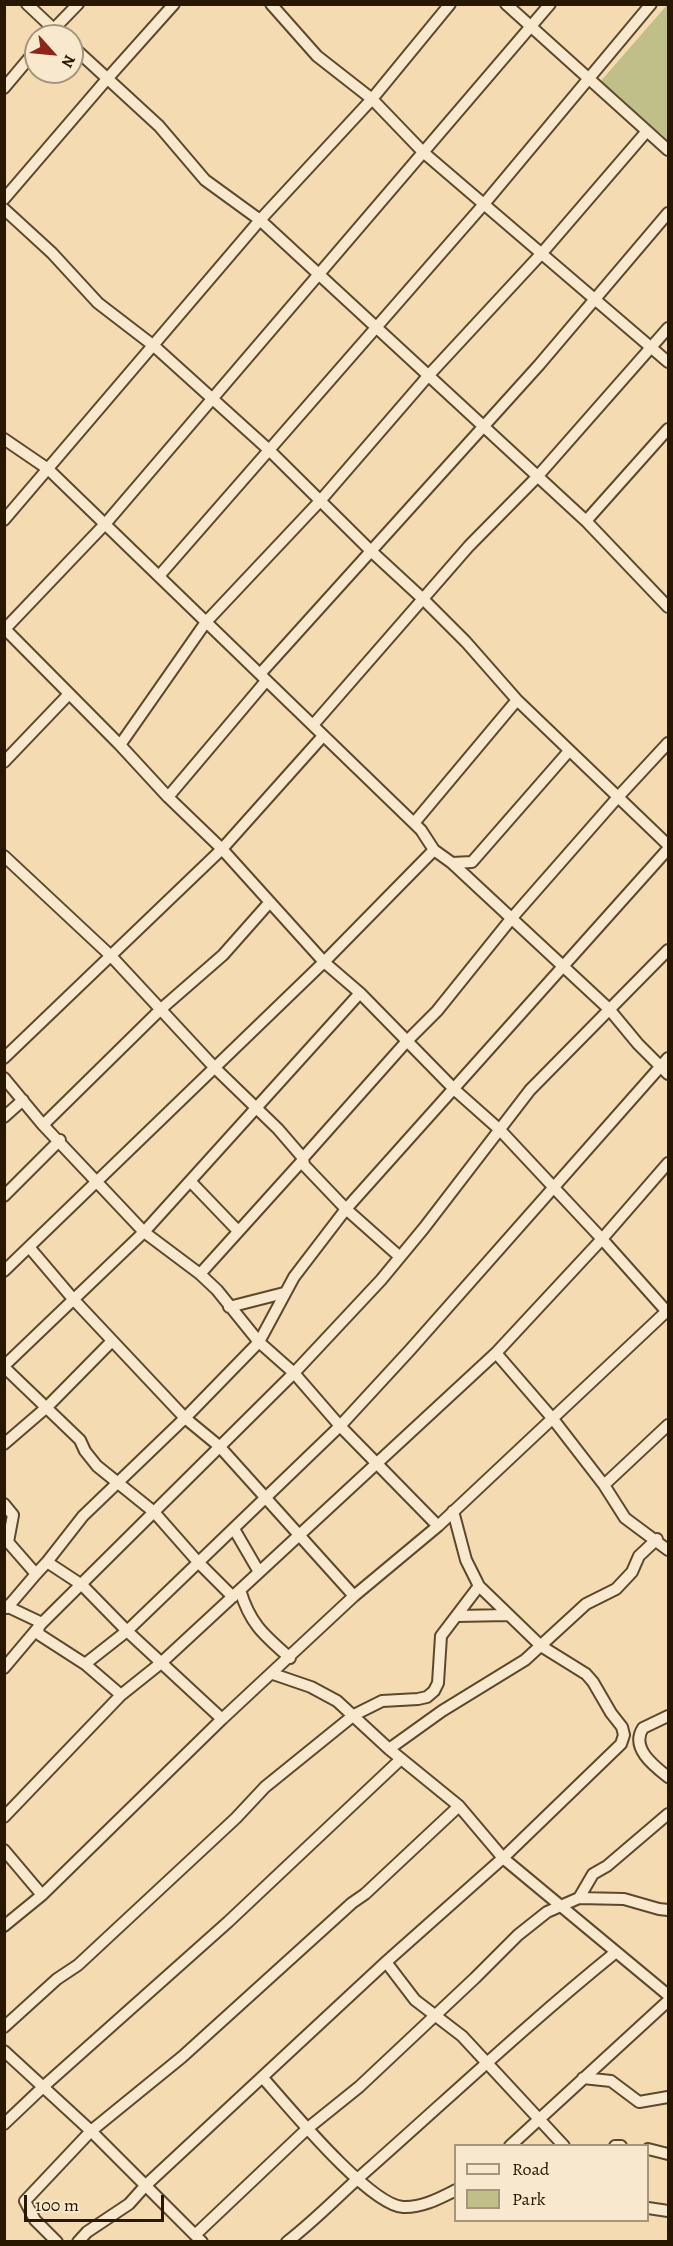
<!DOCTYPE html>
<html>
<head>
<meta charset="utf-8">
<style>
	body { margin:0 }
	#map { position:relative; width:673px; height:2246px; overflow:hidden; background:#f5dbb2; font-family:Alegreya,serif }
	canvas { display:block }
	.frame { position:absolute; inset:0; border:6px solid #291801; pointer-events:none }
	.legend { position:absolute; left:454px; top:2144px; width:195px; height:78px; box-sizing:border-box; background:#f8e8cd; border:2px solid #a5957b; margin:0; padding:8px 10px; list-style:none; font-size:18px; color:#291801 }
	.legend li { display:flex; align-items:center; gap:12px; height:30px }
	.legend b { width:30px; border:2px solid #a5957b }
	.north { position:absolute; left:24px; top:24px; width:60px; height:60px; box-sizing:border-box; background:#f8e8cd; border:2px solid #a5957b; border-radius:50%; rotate:117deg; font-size:16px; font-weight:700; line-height:24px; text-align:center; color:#291801 }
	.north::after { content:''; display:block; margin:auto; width:21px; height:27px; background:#8f2418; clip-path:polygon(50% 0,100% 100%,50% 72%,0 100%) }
	.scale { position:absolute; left:24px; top:2195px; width:140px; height:27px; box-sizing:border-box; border:3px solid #291801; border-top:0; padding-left:8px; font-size:18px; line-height:21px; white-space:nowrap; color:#291801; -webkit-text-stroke:4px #f8e8cd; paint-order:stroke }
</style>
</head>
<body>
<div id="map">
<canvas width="673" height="2246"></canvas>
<div class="frame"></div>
<ul class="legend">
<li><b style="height:8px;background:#f8e8cd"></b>Road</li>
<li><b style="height:16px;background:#c0bf89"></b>Park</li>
</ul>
<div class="north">N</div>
<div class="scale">100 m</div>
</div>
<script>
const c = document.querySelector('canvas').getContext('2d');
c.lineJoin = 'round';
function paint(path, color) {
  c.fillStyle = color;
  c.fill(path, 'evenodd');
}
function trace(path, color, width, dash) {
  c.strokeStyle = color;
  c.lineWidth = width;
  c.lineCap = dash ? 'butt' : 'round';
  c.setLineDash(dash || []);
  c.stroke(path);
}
paint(new Path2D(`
	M 667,5 L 668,5 L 668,140 L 600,82 Z`), '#c0bf89');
const minor = new Path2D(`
	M 27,4 L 61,36
	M 271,4 L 317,56 L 372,99 L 423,152 L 668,362
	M 506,4 L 668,150
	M 47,36 L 78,4
	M 72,46 L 159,126 L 205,180 L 260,220 L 586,521 L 668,607
	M 4,88 L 36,50
	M 4,199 L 107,79 L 174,4
	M 4,209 L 52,253 L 98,303 L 154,346 L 268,449 L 371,551 L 423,599 L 466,642 L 517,700 L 668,845
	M 4,439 L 48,469 L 421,830 L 434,850 L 452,863 L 472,862 L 569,751
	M 4,520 L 260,220 L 372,99 L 450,4
	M 586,521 L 668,429
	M 159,576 L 484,204 L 651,4
	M 5,629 L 120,745 L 168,797 L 222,849 L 324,962 L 360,993 L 455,1090 L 500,1130 L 602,1239 L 668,1163
	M 4,630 L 106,523 L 550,4
	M 260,674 L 539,365 L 668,213
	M 313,725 L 469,546 L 537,477 L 668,328
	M 120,745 L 206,622 L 320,501 L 428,376 L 542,253 L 647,131
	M 4,762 L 69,694
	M 168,797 L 266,681
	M 414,823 L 517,700
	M 4,856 L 111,956 L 215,1068 L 278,1129 L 303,1158
	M 452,863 L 609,1009 L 638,1044 L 668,1074
	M 4,1058 L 222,849 L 323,736
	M 4,1078 L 43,1125 L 144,1232 L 200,1274 L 217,1290 L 259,1342 L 294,1373 L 340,1426 L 438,1526
	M 4,1117 L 23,1100
	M 43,1125 L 161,1009 L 223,955 L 269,903
	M 190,1181 L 238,1231
	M 4,1196 L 60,1140
	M 29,1247 L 74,1300 L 185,1418 L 219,1446 L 354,1596
	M 400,1257 L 346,1209 L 304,1165 L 303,1158 L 407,1041 L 437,1011 L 511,919 L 618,797 L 668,743
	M 4,1271 L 324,962 L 434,850
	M 200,1274 L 302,1161
	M 229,1307 L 284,1293
	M 496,1353 L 553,1419 L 604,1485 L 625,1518 L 668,1550
	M 4,1366 L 144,1232 L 360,993
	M 4,1367 L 80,1440 L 85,1451 L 97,1466 L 154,1512 L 198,1562 L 233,1597
	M 4,1444 L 47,1407 L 112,1341
	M 604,1485 L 668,1425
	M 4,1504 L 13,1515 L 8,1542 L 36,1574 L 47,1562 L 82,1585 L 127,1631 L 222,1719
	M 234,1529 L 259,1572
	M 47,1562 L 83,1516 L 185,1418 L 259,1342 L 294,1277 L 346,1209 L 668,849
	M 240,1590 C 250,1624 264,1635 290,1658
	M 4,1605 L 42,1623 L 4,1668
	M 7,1608 L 36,1574
	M 457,1616 L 508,1615
	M 85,1664 L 127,1631 L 340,1426 L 410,1350 L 668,1058
	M 273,1674 L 311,1687 L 337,1701 L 389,1749 L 459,1806 L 503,1858 L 668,1995
	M 121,1695 L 85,1664 L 40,1635 L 38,1631 L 39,1626 L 294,1373 L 381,1280 L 424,1228 L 530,1090 L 668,950
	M 668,1716 L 643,1728 C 630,1748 654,1766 668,1777
	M 389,1749 L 442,1711 L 525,1660 L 586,1604 L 616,1589 L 632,1572 L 639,1556 L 657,1539
	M 4,1817 L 121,1695 L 161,1663 L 496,1353 L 602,1239 L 668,1313
	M 4,1850 L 42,1895
	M 579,1898 L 593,1874 L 607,1866 L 668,1814
	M 4,1926 L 42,1895 L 222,1719 L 354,1596 L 438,1526 L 668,1310
	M 386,1962 L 415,2000 L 462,2036 L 564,2146
	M 4,2027 L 57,1979 L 78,1965 L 236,1818 L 265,1787 L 354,1715 L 382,1701 L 418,1699 L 427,1697 L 434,1691 L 438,1683 L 441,1636 L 479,1586
	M 4,2051 L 91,2131 L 202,2242
	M 263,2078 C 288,2106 369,2205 403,2207 C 422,2208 440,2198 456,2190
	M 583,2078 L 611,2081 L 639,2102 L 668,2097
	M 4,2124 L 44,2086 L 228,1922 L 401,1759
	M 510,2146 L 668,2001
	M 615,2146 L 621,2146
	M 648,2149 L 668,2154
	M 648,2208 L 668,2211
	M 195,2235 L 308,2128 L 359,2087 L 475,1978 L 518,1935 L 547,1912 L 579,1898 L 624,1899 L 659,1909 L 668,1910
	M 57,2242 L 35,2220 L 25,2201 L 91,2131 L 182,2057 L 352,1903 L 365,1894 L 459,1806
	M 78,2242 L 87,2232 L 129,2204 L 146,2185 L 386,1962 L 503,1858 L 621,1744 L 624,1735 L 622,1727 L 611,1713 L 593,1682 L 586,1674 L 541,1646 L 479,1586 L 466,1560 L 453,1511
	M 287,2242 C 318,2218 343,2191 372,2166 C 453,2094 532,2020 616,1952`);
trace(minor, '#5c492d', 14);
trace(minor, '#f8e8cd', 10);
</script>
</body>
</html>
